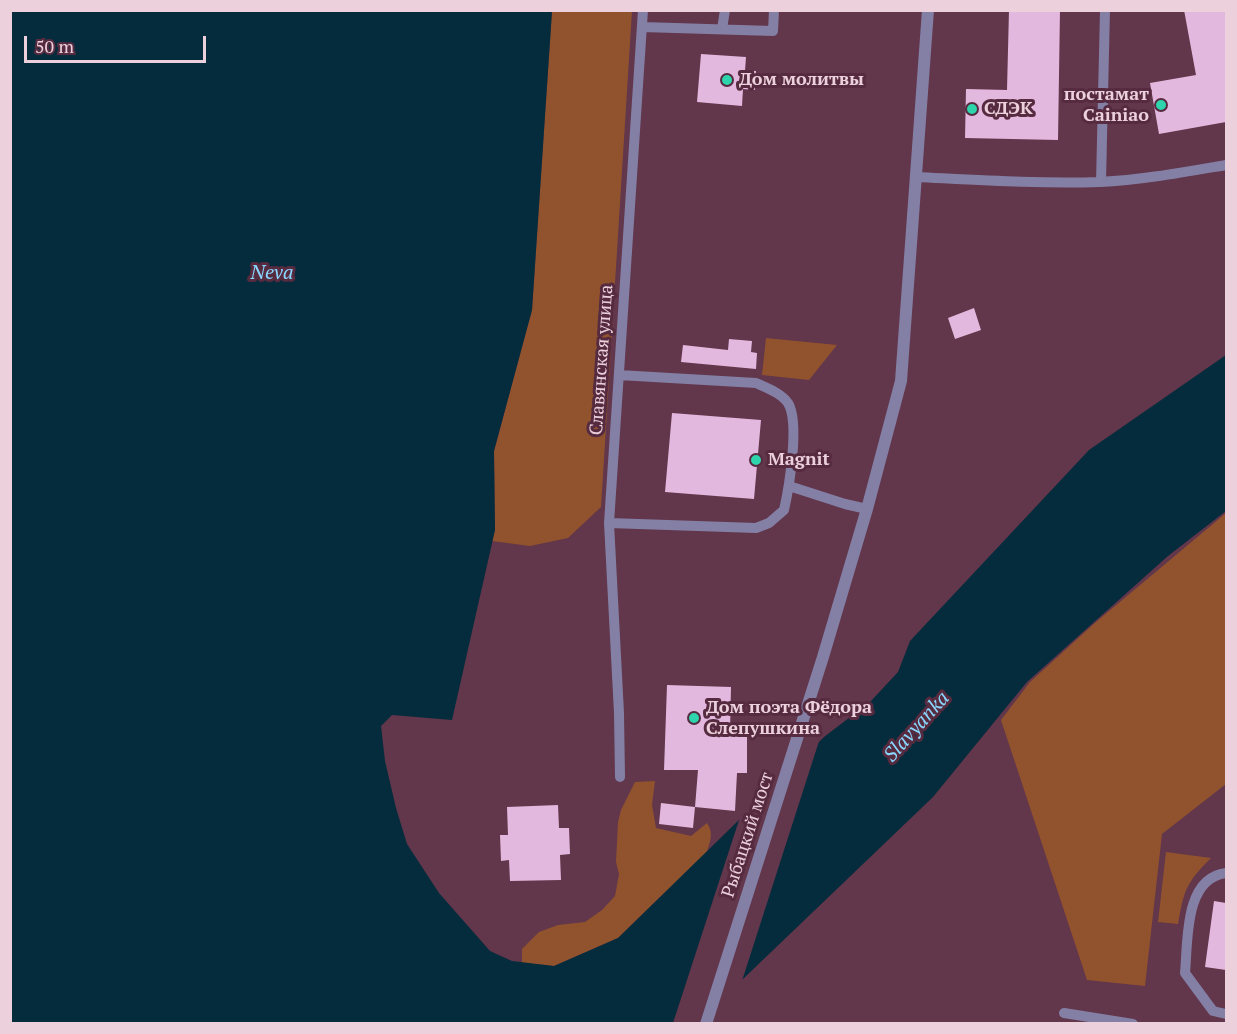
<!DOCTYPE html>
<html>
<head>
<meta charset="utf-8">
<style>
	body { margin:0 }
	#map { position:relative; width:1237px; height:1034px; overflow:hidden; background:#62364b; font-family:"PT Serif",serif }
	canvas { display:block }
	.frame { position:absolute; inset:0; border:12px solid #ecd0dc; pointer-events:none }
	.scale { position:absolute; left:24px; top:36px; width:182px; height:27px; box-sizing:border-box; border:3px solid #ecd0dc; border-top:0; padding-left:8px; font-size:18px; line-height:21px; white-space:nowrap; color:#ecd0dc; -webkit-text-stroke:4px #562b40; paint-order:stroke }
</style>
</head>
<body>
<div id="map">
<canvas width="1237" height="1034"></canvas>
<div class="frame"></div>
<div class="scale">50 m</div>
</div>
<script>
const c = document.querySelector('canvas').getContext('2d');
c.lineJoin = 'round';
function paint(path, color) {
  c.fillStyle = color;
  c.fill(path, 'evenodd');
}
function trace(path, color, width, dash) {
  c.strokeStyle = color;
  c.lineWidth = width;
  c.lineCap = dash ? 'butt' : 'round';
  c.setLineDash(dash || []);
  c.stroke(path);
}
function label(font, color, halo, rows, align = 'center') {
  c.font = font + ' "PT Serif",serif';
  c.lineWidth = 6;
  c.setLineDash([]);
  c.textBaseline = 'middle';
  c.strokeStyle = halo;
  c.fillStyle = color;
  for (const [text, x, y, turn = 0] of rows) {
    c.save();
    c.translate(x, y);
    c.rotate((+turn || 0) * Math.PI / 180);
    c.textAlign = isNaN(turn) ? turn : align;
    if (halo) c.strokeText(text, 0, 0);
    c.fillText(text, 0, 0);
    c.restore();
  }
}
paint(new Path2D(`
	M 552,11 L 632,11 L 601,507 L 568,538 L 530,546 L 492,541 L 495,530 L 494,451 L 532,310 Z
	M 766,338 L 837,345 L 809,380 L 762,375 Z
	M 1226,513 L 1226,784 L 1162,834 L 1145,986 L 1087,980 L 1001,720 L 1030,682 L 1096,622 Z
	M 655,781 L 652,805 L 656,828 L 691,836 L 707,823 C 714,833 710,841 707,852 L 618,938 L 554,966 L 522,963 L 522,949 L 539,932 L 558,925 L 585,922 L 602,910 L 615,896 L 619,874 L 616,862 L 618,822 L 621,810 L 635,782 Z
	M 1166,852 L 1211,858 C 1186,883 1184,890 1178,924 L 1158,922 Z`), '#91532d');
paint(new Path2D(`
	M 10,11 L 552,11 L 532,310 L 494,451 L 495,530 L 452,720 L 392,715 L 381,726 L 385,761 L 396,808 L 407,844 L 439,893 L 490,951 L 512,961 L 554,966 L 618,938 L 824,737 L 871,701 L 898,672 L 910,641 L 1089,450 L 1226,355 L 1226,511 L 1168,556 L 1027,682 L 933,797 L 744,978 L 689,1023 L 11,1023 Z`), '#052c3c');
paint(new Path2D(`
	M 821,735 L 741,984 L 694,1024 L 673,1023 L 741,814 Z`), '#62364b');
paint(new Path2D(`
	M 1009,10 L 1060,10 L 1058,140 L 965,138 L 966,89 L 1007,90 Z
	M 1184,10 L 1226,10 L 1226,122 L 1159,134 L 1150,83 L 1196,75 Z
	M 701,54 L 746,57 L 745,71 L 756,71 L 755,90 L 743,89 L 742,106 L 697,102 Z
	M 974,308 L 981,330 L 955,339 L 948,318 Z
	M 729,339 L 752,341 L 751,352 L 757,353 L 756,369 L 681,362 L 683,345 L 728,350 Z
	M 672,413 L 761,420 L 754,499 L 665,492 Z
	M 667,685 L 731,687 L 730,732 L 747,732 L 747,773 L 737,773 L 735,811 L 695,807 L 698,770 L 664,770 Z
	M 661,803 L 695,807 L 693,828 L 659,824 Z
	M 558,805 L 559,828 L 569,828 L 570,854 L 560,855 L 561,880 L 510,881 L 509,860 L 501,861 L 500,835 L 508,835 L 507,807 Z
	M 1214,901 L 1226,903 L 1226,970 L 1205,967 Z`), '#e3b8de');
trace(new Path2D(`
	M 642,27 L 773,31 L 774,10
	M 722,29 L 725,10
	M 917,177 C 978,180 1039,184 1100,182 C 1142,180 1185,172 1226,165
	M 1101,182 L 1105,10
	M 789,486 L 845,504 L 867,509
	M 609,523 L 756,528 L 769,523 L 784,510 C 789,488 800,422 788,403 C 781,393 767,388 756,383 L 619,375
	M 620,777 L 619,713 L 609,523 L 643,10
	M 1226,873 C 1184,878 1188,941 1185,973 L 1213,1011 L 1226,1014
	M 1064,1013 L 1133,1024`), '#847fa5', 10);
trace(new Path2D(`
	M 706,1024 L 823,657 L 867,509 L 901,381 L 928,10`), '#847fa5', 12);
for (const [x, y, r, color] of [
	[727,80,6,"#2ed4ab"],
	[1161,105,6,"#2ed4ab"],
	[972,109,6,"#2ed4ab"],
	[756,460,6,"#2ed4ab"],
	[694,718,6,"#2ed4ab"]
]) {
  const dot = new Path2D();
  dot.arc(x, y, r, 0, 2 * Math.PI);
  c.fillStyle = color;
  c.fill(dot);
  trace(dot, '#562b40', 2);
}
label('bold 18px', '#ecd0dc', '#562b40', [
	["Дом молитвы",739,80],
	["постамат",1149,95,"right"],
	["Cainiao",1149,116,"right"],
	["СДЭК",984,109],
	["Magnit",768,460],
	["Дом поэта Фёдора",706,708],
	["Слепушкина",706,729]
], 'left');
label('18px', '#ecd0dc', '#562b40', [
	["Славянская улица",602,360,-86],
	["Рыбацкий мост",748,835,-72]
]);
label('italic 20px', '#89d7fe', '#562b40', [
	["Neva",272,273],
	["Slavyanka",917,727,-48]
]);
</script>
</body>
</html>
